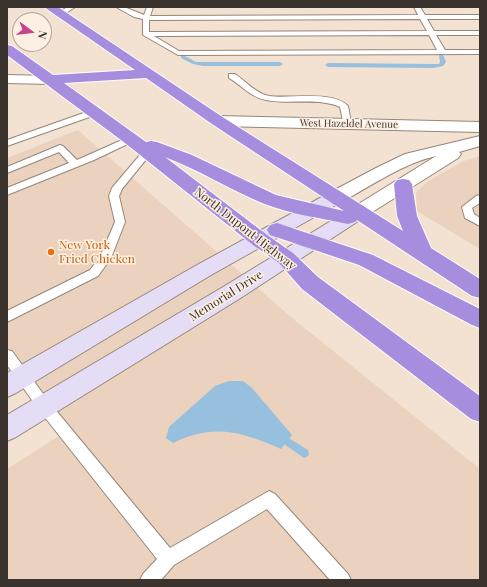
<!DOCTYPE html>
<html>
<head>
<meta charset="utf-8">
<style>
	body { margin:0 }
	#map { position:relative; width:487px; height:587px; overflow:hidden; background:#f3e1d2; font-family:"Playfair Display",serif }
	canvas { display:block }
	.frame { position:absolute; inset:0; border:8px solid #3b342e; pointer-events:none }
	.north { position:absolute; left:12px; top:12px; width:40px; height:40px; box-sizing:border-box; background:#feefe3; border:1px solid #b0a49b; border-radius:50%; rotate:105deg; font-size:11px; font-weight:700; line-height:16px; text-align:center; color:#3b342e }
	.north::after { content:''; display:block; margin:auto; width:14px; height:18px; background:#c6448a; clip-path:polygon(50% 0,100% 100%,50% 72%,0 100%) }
</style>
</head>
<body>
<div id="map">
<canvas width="487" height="587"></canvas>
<div class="frame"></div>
<div class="north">N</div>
</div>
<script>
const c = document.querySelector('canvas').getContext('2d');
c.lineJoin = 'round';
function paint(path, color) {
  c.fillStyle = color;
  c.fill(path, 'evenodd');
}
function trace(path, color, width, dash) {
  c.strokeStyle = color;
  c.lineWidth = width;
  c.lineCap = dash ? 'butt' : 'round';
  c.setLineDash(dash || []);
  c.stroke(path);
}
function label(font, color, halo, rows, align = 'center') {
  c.font = font + ' "Playfair Display",serif';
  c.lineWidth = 3;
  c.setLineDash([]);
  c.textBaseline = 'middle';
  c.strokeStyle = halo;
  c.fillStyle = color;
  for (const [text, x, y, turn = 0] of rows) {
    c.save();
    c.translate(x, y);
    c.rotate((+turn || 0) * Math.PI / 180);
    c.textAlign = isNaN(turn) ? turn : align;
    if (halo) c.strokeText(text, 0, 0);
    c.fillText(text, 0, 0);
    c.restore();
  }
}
paint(new Path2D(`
	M 78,130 L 292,318 L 480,469 L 480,580 L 7,580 L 7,469 L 62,434 L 7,362 L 7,158 Z
	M 480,156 L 480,249 L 417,211 L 416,192 L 428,181 L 464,161 Z`), '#ead2bf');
paint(new Path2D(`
	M 229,381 L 243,381 L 252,388 L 292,435 L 281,449 C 242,432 214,423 173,443 L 166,438 L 169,427 L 215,386 Z`), '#96c0de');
paint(new Path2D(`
	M 183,55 L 196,62 L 280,62 L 283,64 L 280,66 L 203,66 L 193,64 L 181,58 L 181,56 Z
	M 439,55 L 443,55 L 446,62 L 443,66 L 433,68 L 328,67 L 325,65 L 328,63 L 433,64 L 439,64 L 440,62 Z
	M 287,437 L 308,450 L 309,453 L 308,456 L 304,458 L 284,444 L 282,441 L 284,438 Z`), '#96c0de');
const lane = new Path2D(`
	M 67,7 L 75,7 L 63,15 L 59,15 L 59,13 Z
	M 116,7 L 124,7 L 144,15 L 147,7 L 153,7 L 150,16 L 418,15 L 414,7 L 420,7 L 425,15 L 480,15 L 480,19 L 427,19 L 434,31 L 480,31 L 480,35 L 436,35 L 445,50 L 480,50 L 480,54 L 178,55 L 143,35 L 143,19 L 134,17 ZM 420,19 L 427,31 L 149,32 L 149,20 ZM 429,35 L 437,50 L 179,51 L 154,36 Z
	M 229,74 L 235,74 C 245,81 257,94 269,96 C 290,99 332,90 348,106 L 351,123 L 350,125 L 344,125 L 340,107 C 316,97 291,105 266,100 C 252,98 241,85 229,78 Z
	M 95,109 L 99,112 L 98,114 L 7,146 L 7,140 Z
	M 131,136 L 134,137 L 136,139 L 134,141 L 94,160 L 7,195 L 7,188 L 69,163 L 59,152 L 7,173 L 7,167 L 60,145 L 63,146 L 77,160 Z
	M 147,149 L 152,152 L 122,189 L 119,196 L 125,222 L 111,258 L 98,276 L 7,322 L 7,311 L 90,270 L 100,257 L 115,222 L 109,196 L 112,188 L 144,150 Z
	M 480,195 L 480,203 L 472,208 L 474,214 L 480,218 L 480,226 L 465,218 L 462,207 L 476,196 Z
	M 7,350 L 12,351 L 49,402 L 170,548 L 269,491 L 275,494 L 348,574 L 351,580 L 330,580 L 267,509 L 174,565 L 161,580 L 140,580 L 143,574 L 157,559 L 39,410 L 7,365 Z`);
const street = new Path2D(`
	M 7,75 L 50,76 L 55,77 L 57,80 L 55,83 L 50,84 L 7,83 Z
	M 218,116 L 480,122 L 480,132 L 218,126 L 212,124 L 210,121 L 212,118 Z
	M 480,136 L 480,146 L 459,152 L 461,154 L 458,158 L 366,216 L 359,218 L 352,216 L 349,212 L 352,208 L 436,156 C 402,164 373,185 343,201 L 336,203 L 329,201 L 327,197 L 329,193 L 376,168 L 405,154 Z`);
const secondary = new Path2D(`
	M 336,191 L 343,193 L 345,197 L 343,201 L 211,275 L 16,393 L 7,397 L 7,373 L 197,265 L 329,193 Z
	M 359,206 L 366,208 L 369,212 L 366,216 L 239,299 L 16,437 L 7,441 L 7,415 L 223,287 L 352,208 Z`);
const highway = new Path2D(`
	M 44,7 L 58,7 L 224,118 L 403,231 L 397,216 L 394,184 L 397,180 L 403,179 L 409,180 L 412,184 L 417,216 L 431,248 L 480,279 L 480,298 L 472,296 L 357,220 L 355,222 L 348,224 C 320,218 289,214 262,203 C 229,189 199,170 165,157 L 267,235 L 293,253 L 318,277 L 480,396 L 480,422 L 471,419 L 302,289 L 279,263 L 253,245 L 125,143 L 7,55 L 7,45 L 12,46 L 53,75 L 135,70 ZM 146,78 L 212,124 L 344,211 L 276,195 L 192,155 L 157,142 L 151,141 L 146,142 L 64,83 Z
	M 277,223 L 373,255 L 480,309 L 480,328 L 472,325 L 359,265 L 270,235 L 267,230 L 270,225 Z`);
trace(lane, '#968678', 2);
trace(street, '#968678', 2);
trace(secondary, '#968678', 2);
trace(highway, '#fff', 2);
paint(lane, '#fff');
paint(street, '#fff');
paint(secondary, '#e4ddf5');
paint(highway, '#a68dde');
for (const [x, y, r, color] of [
	[51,252,4,"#e8710a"]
]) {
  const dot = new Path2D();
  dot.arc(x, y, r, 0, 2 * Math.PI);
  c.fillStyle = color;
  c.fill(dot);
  trace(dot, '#feefe3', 1.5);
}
label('10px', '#3b342e', '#feefe3', [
	["West Hazeldel Avenue",349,124,1]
]);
label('12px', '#3b342e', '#feefe3', [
	["North Dupont Highway",245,229,38],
	["Memorial Drive",226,296,-32]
]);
label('12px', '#c56008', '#feefe3', [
	["New York",59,245],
	["Fried Chicken",59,259]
], 'left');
</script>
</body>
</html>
